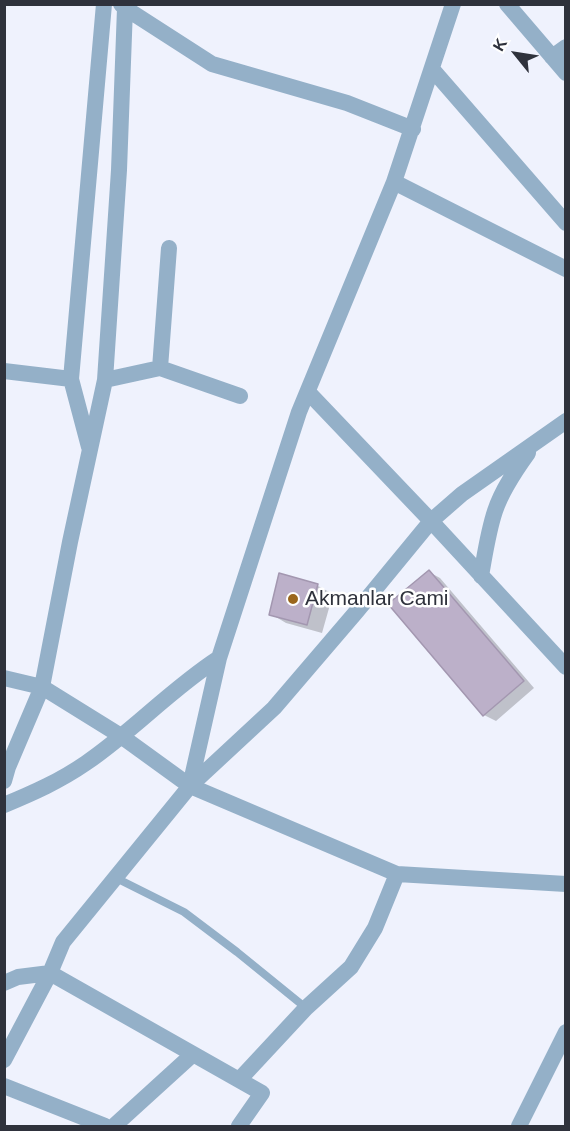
<!DOCTYPE html>
<html>
<head>
<meta charset="utf-8">
<style>
	body { margin:0 }
	#map { position:relative; width:570px; height:1131px; overflow:hidden; background:#eff2fd; font-family:Arial,sans-serif }
	canvas { display:block }
	.frame { position:absolute; inset:0; border:6px solid #2f323c; pointer-events:none }
	.north { position:absolute; left:486px; top:24px; width:60px; height:60px; -webkit-text-stroke:4px #fff; paint-order:stroke; rotate:300deg; font-size:16px; font-weight:700; line-height:24px; text-align:center; color:#2f323c }
	.north::after { content:''; display:block; margin:auto; width:21px; height:27px; background:#2f323c; clip-path:polygon(50% 0,100% 100%,50% 72%,0 100%) }
</style>
</head>
<body>
<div id="map">
<canvas width="570" height="1131"></canvas>
<div class="frame"></div>
<div class="north">K</div>
</div>
<script>
const c = document.querySelector('canvas').getContext('2d');
c.lineJoin = 'round';
function paint(path, color) {
  c.fillStyle = color;
  c.fill(path, 'evenodd');
}
function trace(path, color, width, dash) {
  c.strokeStyle = color;
  c.lineWidth = width;
  c.lineCap = dash ? 'butt' : 'round';
  c.setLineDash(dash || []);
  c.stroke(path);
}
function label(font, color, halo, rows, align = 'center') {
  c.font = font + ' Arial,sans-serif';
  c.lineWidth = 5;
  c.setLineDash([]);
  c.textBaseline = 'middle';
  c.strokeStyle = halo;
  c.fillStyle = color;
  for (const [text, x, y, turn = 0] of rows) {
    c.save();
    c.translate(x, y);
    c.rotate((+turn || 0) * Math.PI / 180);
    c.textAlign = isNaN(turn) ? turn : align;
    if (halo) c.strokeText(text, 0, 0);
    c.fillText(text, 0, 0);
    c.restore();
  }
}
paint(new Path2D(`
	M 429,572 L 440,578 L 534,688 L 496,721 L 484,715 Z
	M 280,575 L 318,586 L 333,594 L 322,633 L 286,623 L 271,614 Z`), '#0003');
const building = new Path2D(`
	M 429,570 L 524,681 L 483,716 L 388,604 Z
	M 279,573 L 318,584 L 307,625 L 269,615 Z`);
paint(building, '#bcb0c9');
trace(building, '#a397b0', 1.5);
trace(new Path2D(`
	M 116,878 L 184,912 L 237,952 L 306,1008`), '#94b0c8', 8);
trace(new Path2D(`
	M 507,4 L 566,73
	M 125,8 L 212,64 L 347,103 L 413,129
	M 552,57 L 566,47
	M 432,69 L 566,223
	M 394,182 L 566,269
	M 160,368 L 169,248
	M 4,371 L 71,379
	M 105,380 L 160,368 L 240,396
	M 308,392 L 431,521 L 566,667
	M 89,447 L 71,379 L 104,4
	M 481,576 C 485,554 488,532 495,511 C 502,490 515,471 528,453
	M 4,678 L 42,687 L 121,736 L 190,786 L 397,874 L 566,884
	M 4,781 L 8,767 L 42,687 L 70,542 L 105,380 L 119,170 L 125,8 L 121,4
	M 190,786 L 219,658 L 299,412 L 394,182 L 453,4
	M 4,805 C 33,793 60,781 86,763 C 133,731 171,689 219,658
	M 4,983 L 18,977 L 50,973 L 239,1080 L 306,1008 L 351,967 L 375,928 L 397,874
	M 4,1060 L 50,973 L 63,942 L 190,786 L 274,708 L 357,611 L 431,521 L 462,494 L 566,421
	M 4,1086 L 105,1126
	M 114,1126 L 192,1055
	M 239,1126 L 262,1093 L 239,1080
	M 519,1126 L 566,1032`), '#94b0c8', 16);
for (const [x, y, r, color] of [
	[293,599,6,"#9a661d"]
]) {
  const dot = new Path2D();
  dot.arc(x, y, r, 0, 2 * Math.PI);
  c.fillStyle = color;
  c.fill(dot);
  trace(dot, '#fff', 2);
}
label('21px', '#2f323c', '#fff', [
	["Akmanlar Cami",305,599]
], 'left');
</script>
</body>
</html>
